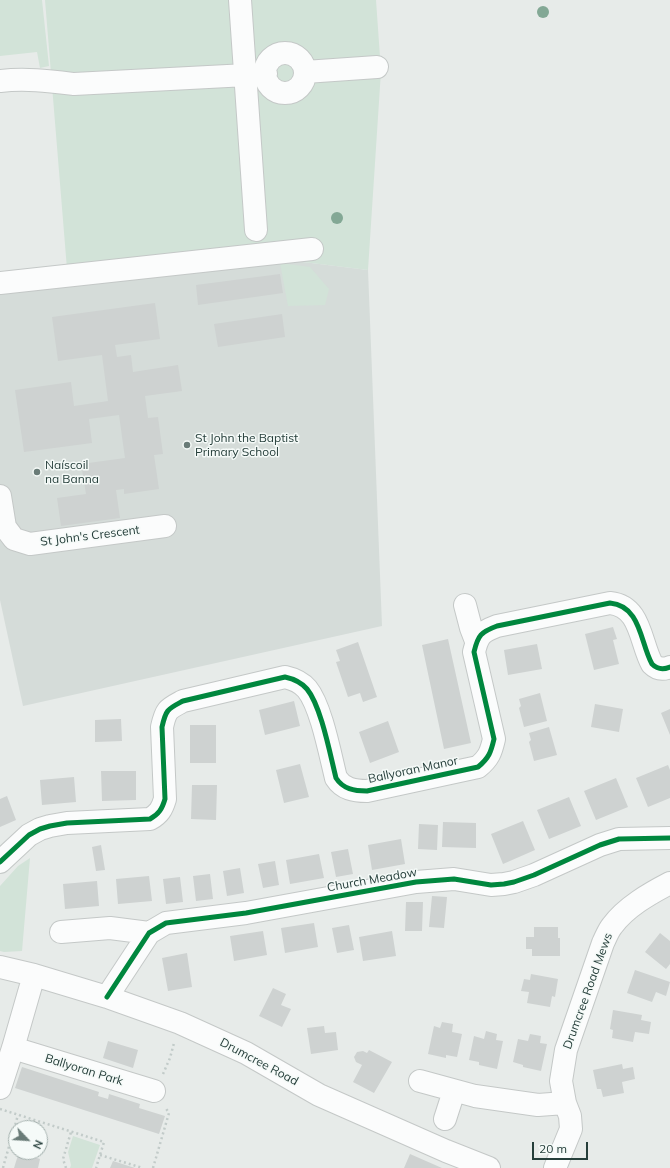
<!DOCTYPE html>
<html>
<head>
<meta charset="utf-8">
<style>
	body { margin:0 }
	#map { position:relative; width:670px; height:1168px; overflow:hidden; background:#e7ebe9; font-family:Mulish,sans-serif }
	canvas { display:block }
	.north { position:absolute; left:8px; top:1120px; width:40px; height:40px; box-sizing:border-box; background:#f5faf8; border:1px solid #a2afac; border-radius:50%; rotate:115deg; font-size:11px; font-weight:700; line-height:16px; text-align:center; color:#253e3a }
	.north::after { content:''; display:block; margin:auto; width:14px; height:18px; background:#697b77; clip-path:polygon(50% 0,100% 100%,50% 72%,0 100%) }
	.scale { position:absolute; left:532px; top:1142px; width:56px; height:18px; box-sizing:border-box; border:2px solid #253e3a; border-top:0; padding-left:5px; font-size:12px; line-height:14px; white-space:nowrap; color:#253e3a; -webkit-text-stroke:3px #f5faf8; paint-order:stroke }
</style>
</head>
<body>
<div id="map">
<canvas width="670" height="1168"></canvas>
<div class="north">N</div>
<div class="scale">20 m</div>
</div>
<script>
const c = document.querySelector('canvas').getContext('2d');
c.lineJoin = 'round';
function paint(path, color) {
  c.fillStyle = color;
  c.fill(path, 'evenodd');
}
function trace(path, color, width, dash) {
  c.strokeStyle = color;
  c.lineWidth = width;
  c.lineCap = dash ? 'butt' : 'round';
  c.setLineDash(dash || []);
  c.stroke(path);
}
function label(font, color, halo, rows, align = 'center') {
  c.font = font + ' Mulish,sans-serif';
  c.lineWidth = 3;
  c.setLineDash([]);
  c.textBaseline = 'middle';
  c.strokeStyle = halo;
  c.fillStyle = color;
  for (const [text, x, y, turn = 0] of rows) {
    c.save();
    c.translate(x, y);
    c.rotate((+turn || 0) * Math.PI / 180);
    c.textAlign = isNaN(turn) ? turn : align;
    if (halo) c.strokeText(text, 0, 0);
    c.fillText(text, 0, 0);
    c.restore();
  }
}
paint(new Path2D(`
	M 287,260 L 368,270 L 382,626 L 23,706 L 0,600 L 0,289 Z`), '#d5dcd9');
paint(new Path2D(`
	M 0,0 L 42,0 L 49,66 L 40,68 L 37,52 L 0,56 Z
	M 45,0 L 376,0 L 381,71 L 368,270 L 287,260 L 67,269 Z
	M 280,263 L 310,267 L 329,289 L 325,305 L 288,306 Z
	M 30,858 L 22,951 L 4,952 L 0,951 L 0,886 L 18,866 Z
	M 73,1136 L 100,1145 L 92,1168 L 70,1168 L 71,1165 L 68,1152 Z`), '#d2e3d8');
paint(new Path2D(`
	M 280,274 L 283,293 L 198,305 L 196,285 Z
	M 155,303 L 160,339 L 115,345 L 117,357 L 131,355 L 133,372 L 178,365 L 182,391 L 145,396 L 148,418 L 158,417 L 163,454 L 154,455 L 159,489 L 124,494 L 124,489 L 116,490 L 120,518 L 61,526 L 57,498 L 86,494 L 81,464 L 125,458 L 119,415 L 89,419 L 92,443 L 24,452 L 15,390 L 71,382 L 74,406 L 108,401 L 102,355 L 58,361 L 52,317 Z
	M 282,314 L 285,337 L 218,347 L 214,324 Z
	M 613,627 L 617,639 L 613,640 L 619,664 L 594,670 L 585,634 Z
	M 448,639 L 471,743 L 444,749 L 422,645 Z
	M 358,642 L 377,697 L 363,702 L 360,693 L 348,697 L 336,662 L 340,661 L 336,650 Z
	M 537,644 L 542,669 L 508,675 L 504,650 Z
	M 540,693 L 547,721 L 524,727 L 519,708 L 521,706 L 519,699 Z
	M 294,701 L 300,726 L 265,735 L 259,710 Z
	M 595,704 L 623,709 L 619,732 L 591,727 Z
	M 670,709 L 670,735 L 661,713 Z
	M 121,719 L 122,741 L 95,742 L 95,720 Z
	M 388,721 L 399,752 L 370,763 L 359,732 Z
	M 190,725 L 216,725 L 216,763 L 190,763 Z
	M 549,727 L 557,755 L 534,761 L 529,742 L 531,740 L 529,733 Z
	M 300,764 L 309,797 L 284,803 L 276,770 Z
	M 668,765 L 670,770 L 670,798 L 648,807 L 636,778 Z
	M 101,771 L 136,771 L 136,800 L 102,801 Z
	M 74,777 L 76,802 L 42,805 L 40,780 Z
	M 616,778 L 628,807 L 596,820 L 584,791 Z
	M 192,785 L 217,785 L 216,820 L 191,819 Z
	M 7,796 L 16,820 L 0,827 L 0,799 Z
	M 569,797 L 581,826 L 549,839 L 537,810 Z
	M 523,821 L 535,850 L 503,864 L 491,834 Z
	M 443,822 L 476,823 L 476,848 L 442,847 Z
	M 419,824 L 438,825 L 437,850 L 418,849 Z
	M 401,839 L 405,864 L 372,870 L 368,845 Z
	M 101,845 L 105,870 L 96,871 L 92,847 Z
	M 348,849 L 353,874 L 336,877 L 331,852 Z
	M 319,854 L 324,878 L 290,884 L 286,860 Z
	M 275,861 L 279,885 L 263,888 L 258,864 Z
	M 240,868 L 244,893 L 227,896 L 223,871 Z
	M 210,874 L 213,899 L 196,901 L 193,876 Z
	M 149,876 L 152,901 L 118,904 L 116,879 Z
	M 180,877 L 183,902 L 166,904 L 163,879 Z
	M 97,881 L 99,906 L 65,909 L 63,884 Z
	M 432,896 L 447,897 L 444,928 L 429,927 Z
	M 406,902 L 423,902 L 422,931 L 405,931 Z
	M 314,923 L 318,947 L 285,953 L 281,928 Z
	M 349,925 L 354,950 L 337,953 L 332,928 Z
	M 534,927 L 558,927 L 558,938 L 560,938 L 560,956 L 532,956 L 532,949 L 526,949 L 526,937 L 534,937 Z
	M 263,931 L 267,955 L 234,961 L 230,936 Z
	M 392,931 L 396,956 L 363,961 L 359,937 Z
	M 660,933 L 670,941 L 670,964 L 666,969 L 645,952 Z
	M 187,953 L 192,987 L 168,991 L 162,958 Z
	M 635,970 L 670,982 L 666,996 L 656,992 L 652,1002 L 627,993 Z
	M 531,974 L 558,979 L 555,997 L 552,996 L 550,1007 L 527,1003 L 529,992 L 521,991 L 524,979 L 530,980 Z
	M 273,988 L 286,994 L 281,1005 L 291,1009 L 282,1027 L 259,1016 Z
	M 613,1010 L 642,1015 L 641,1020 L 651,1022 L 649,1034 L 635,1032 L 633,1042 L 612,1038 L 613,1030 L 610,1029 Z
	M 442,1022 L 453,1024 L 452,1032 L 462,1034 L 457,1057 L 446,1055 L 446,1058 L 428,1054 L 434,1026 L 440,1028 Z
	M 324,1026 L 325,1033 L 336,1032 L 338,1050 L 311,1054 L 307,1028 Z
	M 486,1031 L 497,1034 L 496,1040 L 503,1041 L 497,1069 L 479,1065 L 479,1062 L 469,1060 L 474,1036 L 484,1039 Z
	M 530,1034 L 541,1036 L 540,1043 L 547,1044 L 541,1071 L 523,1067 L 523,1065 L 513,1062 L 518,1039 L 528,1041 Z
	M 108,1041 L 138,1050 L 133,1068 L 103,1058 Z
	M 369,1050 L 392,1062 L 374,1093 L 353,1082 L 362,1065 L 356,1062 L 354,1057 L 357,1052 L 363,1051 L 367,1053 Z
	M 622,1064 L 623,1069 L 633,1067 L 635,1079 L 622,1082 L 624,1093 L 603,1097 L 601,1089 L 597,1089 L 593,1070 Z
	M 22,1067 L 99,1092 L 98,1096 L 108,1099 L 109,1094 L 140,1104 L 139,1108 L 165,1116 L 159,1134 L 15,1088 Z
	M 19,1152 L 36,1152 L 34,1157 L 40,1159 L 38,1168 L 14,1168 Z
	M 410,1154 L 442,1168 L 404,1168 Z
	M 113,1161 L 135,1168 L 110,1168 Z`), '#ced2d1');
const minor = new Path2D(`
	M 240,0 L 256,230
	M265 73a20 20 0 1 1 40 0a20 20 0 1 1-40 0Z
	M 305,72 L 377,67
	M 0,81 C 25,78 49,81 74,84 L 266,74
	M 0,283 L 312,249
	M 0,496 L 5,527 L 14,539 L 30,544 L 165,526
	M 465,605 L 471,628 L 476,641
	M 0,862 L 29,835 L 40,829 L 50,826 L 67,823 L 150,819 C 159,814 162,809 165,799 L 162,727 C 166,709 168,709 183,701 L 285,677 C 294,679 301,682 307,689 C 321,706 330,754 336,778 C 343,789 354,791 367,791 L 478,767 C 489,758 491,752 494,739 L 474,652 C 478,635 481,632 497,626 L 610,603 C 641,606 640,642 652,664 C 657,669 663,670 670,667
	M 61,932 L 110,928 L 149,933
	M 0,967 L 34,975 L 107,997 L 180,1023 L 246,1053 L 319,1095 L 446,1151 L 489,1168
	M 107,997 L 149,933 L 166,923 L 246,913 L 416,882 L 454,879 L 491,885 L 504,884 L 514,882 L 534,875 L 600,845 L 619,839 L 670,838
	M 13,1048 L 154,1091
	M 420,1081 L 475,1096 L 538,1105 L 565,1103
	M 0,1088 L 13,1048 L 34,975
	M 445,1119 L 454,1091
	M 555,1168 L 571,1129 L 570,1116 L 565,1103 L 561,1081 L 566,1050 L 603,943 C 606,937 608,931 612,926 C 626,907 649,894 670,883`);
trace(minor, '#c4c8c7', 24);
trace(new Path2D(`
	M 163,1074 L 170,1058 L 174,1043
	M 0,1109 L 104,1142 L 96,1168
	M 100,1155 L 143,1168
	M 3,1168 L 4,1164 L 18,1115
	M 66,1168 L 63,1159 L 71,1132
	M 153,1168 L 169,1113 L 165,1107`), '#c2cbc9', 2.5, [2, 3]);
trace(minor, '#fbfcfc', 22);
trace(new Path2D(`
	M 0,862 L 29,835 L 40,829 L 50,826 L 67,823 L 150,819 C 159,814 162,809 165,799 L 162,727 C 166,709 168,709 183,701 L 285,677 C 294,679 301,682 307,689 C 321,706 330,754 336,778 C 343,789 354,791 367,791 L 478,767 C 489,758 491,752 494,739 L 474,652 C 478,635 481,632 497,626 L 610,603 C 641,606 640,642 652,664 C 657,669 663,670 670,667
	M 107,997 L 149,933 L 166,923 L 246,913 L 416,882 L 454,879 L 491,885 L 504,884 L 514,882 L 534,875 L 600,845 L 619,839 L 670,838`), '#00873e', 5);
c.fillStyle = '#83a895';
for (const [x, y] of [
	[543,12],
	[337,218]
]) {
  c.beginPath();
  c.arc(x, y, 6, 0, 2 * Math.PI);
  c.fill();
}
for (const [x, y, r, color] of [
	[187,445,4,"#697b77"],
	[37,472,4,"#697b77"]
]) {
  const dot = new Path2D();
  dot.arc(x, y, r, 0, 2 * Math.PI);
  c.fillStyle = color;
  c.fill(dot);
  trace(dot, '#f5faf8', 1.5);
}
label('12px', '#253e3a', '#f5faf8', [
	["St John the Baptist",195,438],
	["Primary School",195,452],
	["Naíscoil",45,465],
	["na Banna",45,479]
], 'left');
label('12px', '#253e3a', '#f5faf8', [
	["St John's Crescent",90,536,-7],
	["Ballyoran Manor",413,770,-12],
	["Church Meadow",372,880,-10],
	["Drumcree Road Mews",588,991,-70],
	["Drumcree Road",259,1062,28],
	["Ballyoran Park",84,1070,17]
]);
</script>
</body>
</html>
